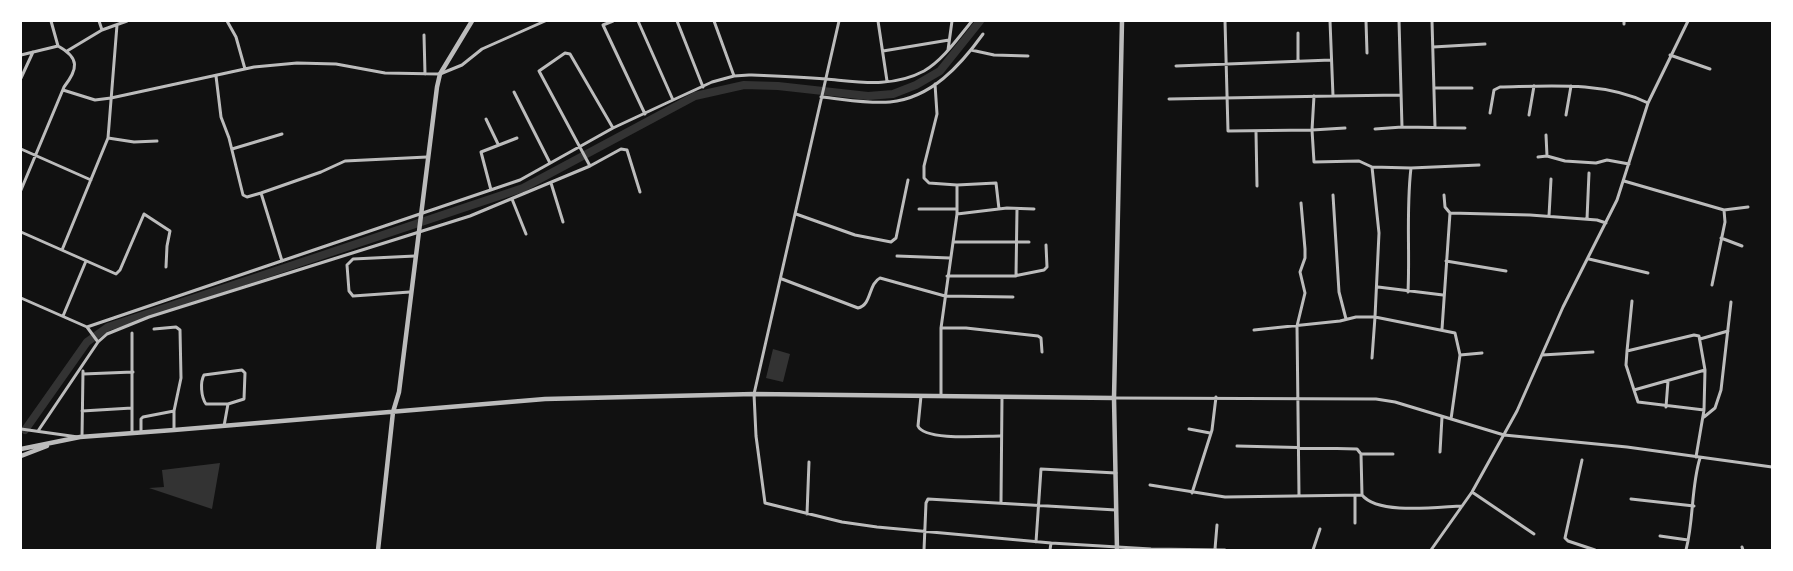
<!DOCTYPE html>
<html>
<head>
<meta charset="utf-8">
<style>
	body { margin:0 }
	#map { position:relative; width:1793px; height:571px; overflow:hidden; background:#111; font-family:"Zilla Slab",serif }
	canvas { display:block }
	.frame { position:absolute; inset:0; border:22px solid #fff; pointer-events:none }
</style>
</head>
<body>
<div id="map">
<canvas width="1793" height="571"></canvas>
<div class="frame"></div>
</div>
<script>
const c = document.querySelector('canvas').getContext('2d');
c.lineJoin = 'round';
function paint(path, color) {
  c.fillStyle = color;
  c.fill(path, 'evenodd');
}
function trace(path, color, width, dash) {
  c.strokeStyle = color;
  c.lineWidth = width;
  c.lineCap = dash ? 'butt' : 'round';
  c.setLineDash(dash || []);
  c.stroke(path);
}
paint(new Path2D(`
	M 773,349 L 790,354 L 783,382 L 766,378 Z
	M 220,463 L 212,509 L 149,488 L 164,487 L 162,470 Z`), '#333');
trace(new Path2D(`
	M 25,430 L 87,342 L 108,327 L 523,188 L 695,96 L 744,85 L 778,86 L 868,96 L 893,94 L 916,85 L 940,71 L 980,21`), '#333', 8);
trace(new Path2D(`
	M 99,21 L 102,30
	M 227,21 L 236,37 L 245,69
	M 613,21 L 603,25 L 645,114
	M 638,21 L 673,100
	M 677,21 L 703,87
	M 714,21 L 734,76
	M 839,21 L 754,394 L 756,436 L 765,503 L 842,522 L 877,527 L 1051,543 L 1151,549 L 1225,550
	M 878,21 L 887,81
	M 1225,21 L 1228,131 L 1312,130 L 1314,96
	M 1366,21 L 1367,53
	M 1399,21 L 1402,127 L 1465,128
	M 1432,21 L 1435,127
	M 1624,21 L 1624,24
	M 1298,33 L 1298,61
	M 424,35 L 425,74
	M 1433,47 L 1485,44
	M 948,50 L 952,21
	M 971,50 L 994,55 L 1028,56
	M 67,51 L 102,30 L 127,21
	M 883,51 L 949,40
	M 21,55 L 58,46
	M 1670,55 L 1710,69
	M 1176,66 L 1331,60
	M 216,76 L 221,117 L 229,138 L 243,195 L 247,197 L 261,193 L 282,261
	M 21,78 L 33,52
	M 935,84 L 937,114 L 924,166 L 924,178 L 929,183 L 957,185 L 957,214 L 941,328 L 941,396
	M 1434,88 L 1472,88
	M 63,90 L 95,100 L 111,98 L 254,67 L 297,63 L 336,64 L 385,73 L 440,74 L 462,65 L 482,49 L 545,21
	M 514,92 L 550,163
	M 1333,96 L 1401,95
	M 821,97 C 843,99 868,104 890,102 C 931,98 960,66 983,34
	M 1169,99 L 1333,96 L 1330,21
	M 1490,113 L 1494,90 L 1500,87 C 1549,86 1603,81 1648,103
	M 1529,115 L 1534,86
	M 1566,115 L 1571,86
	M 486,119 L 498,144
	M 1345,128 L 1312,130 L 1314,162 L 1359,161 L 1372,167
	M 1375,129 L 1402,127
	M 1256,132 L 1257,186
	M 1546,135 L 1547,156
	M 108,138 L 134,142 L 157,141
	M 21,149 L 91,180
	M 232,149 L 282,134
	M 1538,157 L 1547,156 L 1565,161 L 1596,163 L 1607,160 L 1629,164
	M 590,166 L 539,71 L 565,53 L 570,54 L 613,128
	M 1411,168 L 1479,165
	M 1624,181 L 1724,210 L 1725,222 L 1712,285
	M 551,183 L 563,222
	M 957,185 L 996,183 L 999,209
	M 21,190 L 64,87 C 78,69 80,58 58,46 L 51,21
	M 491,190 L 481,152 L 517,138
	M 261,193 L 321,172 L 345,161 L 427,157
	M 1333,195 L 1339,292 L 1346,319
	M 1444,195 L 1445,207 L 1450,213
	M 512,199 L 526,234
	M 919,209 L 957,209
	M 1724,210 L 1748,207
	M 796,214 L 855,235 L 891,242 L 896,238 L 908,180
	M 957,214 L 1007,208 L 1034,209
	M 1549,216 L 1551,179
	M 1587,219 L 1589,173
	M 21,232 L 116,274 L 120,270 L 144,214 L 170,231 L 167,246 L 166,267
	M 1721,238 L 1742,246
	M 953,242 L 1029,242
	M 62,250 L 108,138 L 117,25
	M 897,256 L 950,258
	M 1589,259 L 1648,273
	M 1446,261 L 1506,271
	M 947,276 L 1014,276 L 1044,270 L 1047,267 L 1046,245
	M 1016,276 L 1017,209
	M 782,279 L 858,308 C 872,305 868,284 880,278 L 945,296 L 1013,297
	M 1378,287 L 1443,295
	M 410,292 L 353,296 L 349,291 L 347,265 L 353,259 L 415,256
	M 1408,292 C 1410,251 1406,209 1411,168 L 1372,167 L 1379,233 L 1375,317 L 1455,333 L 1460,355 L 1451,419
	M 21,298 L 87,327 L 98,342 L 38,431
	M 1632,301 L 1627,351 L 1694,335 L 1699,336 L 1705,370 L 1704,410
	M 63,316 L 86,261
	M 87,327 L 520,180 L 613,128 L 673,100 L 712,82 L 734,76 L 749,75 C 774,76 800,77 826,79 C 860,82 892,88 924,71 C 943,60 958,38 972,21
	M 941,328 L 966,328 L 1038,336 L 1041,338 L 1042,352
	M 154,329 L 176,327 L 180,330 L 181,378 L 174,411 L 174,430
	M 1442,329 L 1450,213 L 1530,215 L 1597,220 L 1606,223
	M 1254,330 L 1340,321 L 1356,317 L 1375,317 L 1372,358
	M 132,333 L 132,431
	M 1700,339 L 1728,331
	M 98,342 L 107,334 L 149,317 L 470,216 L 590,166 L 621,149 L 627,150 L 640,192
	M 1627,351 L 1626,365 L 1634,390
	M 1460,355 L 1482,353
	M 1542,355 L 1593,352
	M 242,370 L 245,373 L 244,399 L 228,404 L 206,404 C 201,397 200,382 204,375 Z
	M 83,374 L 133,372
	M 921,396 L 918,426 C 924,441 984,436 1000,436
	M 1114,398 L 1376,399 L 1395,402 L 1504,435 L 1627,447 L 1772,467
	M 1666,407 L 1668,381
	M 82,411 L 132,408
	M 1704,417 L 1715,408 L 1721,390 L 1731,302
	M 224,426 L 228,404
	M 21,429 L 78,437
	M 1189,429 L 1210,433
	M 141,431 L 141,419 L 143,417 L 174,411
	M 82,437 L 83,371
	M 1237,446 L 1357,449 L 1361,454 L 1362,495
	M 1440,452 L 1442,417
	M 1361,454 L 1393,454
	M 1696,457 L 1704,410 L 1638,402 L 1634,390 L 1705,370
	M 1582,460 L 1565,538 L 1568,541 L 1595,550
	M 1150,485 L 1225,497 L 1362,495 C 1378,515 1437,507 1462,506
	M 1472,492 L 1534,534
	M 1192,493 L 1212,430 L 1216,397
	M 1299,495 L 1297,326 L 1305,293 L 1300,272 L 1305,258 L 1305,249 L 1301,203
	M 1631,499 L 1694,506
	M 1001,502 L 1002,397
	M 807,514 L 809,462
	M 1355,523 L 1355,495
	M 1660,536 L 1688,540
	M 1036,542 L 1041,469 L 1116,473
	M 1742,547 L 1743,550
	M 1215,549 L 1217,525
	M 924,550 L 926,503 L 928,499 L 1116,510
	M 1050,550 L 1051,543
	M 1313,550 L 1320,529
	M 1431,550 L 1472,492 L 1517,411 L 1563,307 L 1617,200 L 1648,103 L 1688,21
	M 1686,550 C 1694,519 1691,487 1700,458`), '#bcbcbc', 3);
trace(new Path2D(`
	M 21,449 L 80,437 L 174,430 L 545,399 L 754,394 L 1114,398
	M 21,456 L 47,446
	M 378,550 L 393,412 L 399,392 L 437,87 L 440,74 L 472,21
	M 1117,550 L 1114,398 L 1122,21`), '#bcbcbc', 4.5);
</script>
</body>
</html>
